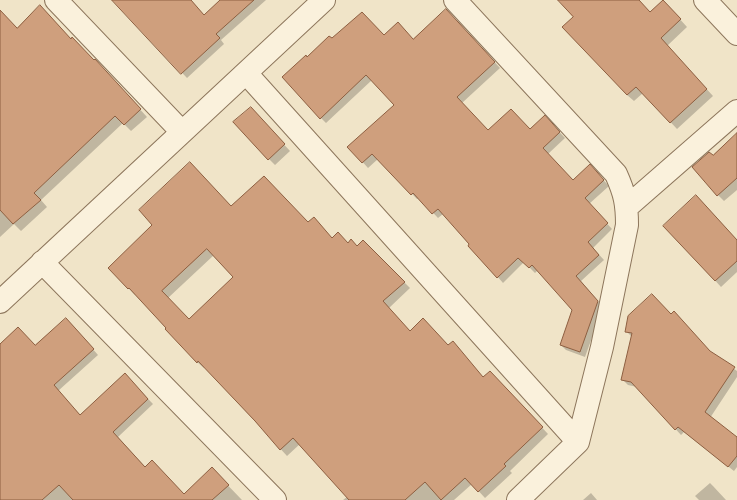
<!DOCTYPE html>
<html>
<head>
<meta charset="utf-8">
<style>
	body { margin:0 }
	canvas { display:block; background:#f0e4c8 }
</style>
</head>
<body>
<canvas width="737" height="500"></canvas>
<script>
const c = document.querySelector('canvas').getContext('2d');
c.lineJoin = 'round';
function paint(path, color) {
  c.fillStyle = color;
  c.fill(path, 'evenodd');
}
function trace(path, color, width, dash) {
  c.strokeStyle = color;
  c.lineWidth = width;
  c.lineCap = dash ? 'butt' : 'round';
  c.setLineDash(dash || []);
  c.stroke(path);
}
paint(new Path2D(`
	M 113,0 L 190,0 L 204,16 L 222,0 L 266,0 L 221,40 L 224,44 L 187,78 Z
	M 560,0 L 638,0 L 650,13 L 669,7 L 687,27 L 667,46 L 713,96 L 677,129 L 643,93 L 634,101 L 627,95 L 575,17 Z
	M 451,15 L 500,68 L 462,103 L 488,131 L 530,130 L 550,122 L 565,138 L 548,154 L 573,181 L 595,171 L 609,186 L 589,204 L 612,229 L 593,248 L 604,260 L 581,281 L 603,307 L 585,357 L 566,350 L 561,345 L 574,310 L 538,270 L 535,273 L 524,262 L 503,283 L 443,214 L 438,218 L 419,198 L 417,199 L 378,159 L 368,168 L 349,147 L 395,105 L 372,80 L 326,123 L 321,118 L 332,40 L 384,37 L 413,40 Z
	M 17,29 L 71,40 L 102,68 L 147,117 L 131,131 L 123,123 L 41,200 L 47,207 L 21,231 L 14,224 L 0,237 L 0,30 Z
	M 256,114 L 290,151 L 275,165 L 269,159 Z
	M 737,140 L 737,190 L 724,201 L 718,195 L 713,157 Z
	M 231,208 L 308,224 L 332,239 L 357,247 L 363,241 L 410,288 L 389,308 L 410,332 L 449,346 L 483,378 L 496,378 L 548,434 L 510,471 L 512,473 L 485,498 L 472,484 L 454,500 L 343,500 L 347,497 L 300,444 L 287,456 L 205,367 L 204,368 L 197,362 L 136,294 L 135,295 L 109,268 ZM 214,255 L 235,277 L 189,320 L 168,298 Z
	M 665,226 L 737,241 L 737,272 L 721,287 Z
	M 671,315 L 711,352 L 737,371 L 737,377 L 710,418 L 737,438 L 737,467 L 734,471 L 684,432 L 681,435 L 637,387 L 628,385 L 622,379 L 632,337 L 626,331 Z
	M 71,324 L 98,355 L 58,391 L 81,416 L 130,380 L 153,404 L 118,437 L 146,468 L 184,495 L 217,474 L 242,500 L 6,500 L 0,493 L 0,345 L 35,346 Z
	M 710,483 L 713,486 L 726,500 L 699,500 L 695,496 Z
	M 591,493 L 597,500 L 583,500 Z`), '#0003');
const building = new Path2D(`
	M 112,0 L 191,0 L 204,15 L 220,0 L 254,0 L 216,34 L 220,38 L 181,74 Z
	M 558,0 L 639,0 L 650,12 L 663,0 L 681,19 L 661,38 L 707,89 L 670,123 L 636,87 L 627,95 L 562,27 L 573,17 Z
	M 40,5 L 71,39 L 72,37 L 94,60 L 95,59 L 141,109 L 124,125 L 115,116 L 34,193 L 41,200 L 13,224 L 0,210 L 0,10 L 17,28 Z
	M 446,9 L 495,62 L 457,97 L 488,130 L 511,109 L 530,129 L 545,115 L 560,132 L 543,148 L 573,180 L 590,164 L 604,180 L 585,198 L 608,223 L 588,242 L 599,255 L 576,276 L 598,301 L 580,352 L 560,345 L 572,310 L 532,265 L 529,268 L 518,258 L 497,278 L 468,246 L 469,244 L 438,209 L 432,214 L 413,193 L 411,195 L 372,154 L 362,163 L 347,147 L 394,105 L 366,75 L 320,119 L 282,77 L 306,55 L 307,57 L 329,36 L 332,38 L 362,12 L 384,35 L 398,22 L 413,39 Z
	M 251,107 L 285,144 L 268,160 L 233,122 Z
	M 737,133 L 737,178 L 717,196 L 692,167 L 709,152 L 713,155 Z
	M 190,162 L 231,206 L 264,176 L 308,222 L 314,217 L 332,238 L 338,232 L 348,243 L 351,239 L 357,246 L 363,240 L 405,282 L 383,301 L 410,331 L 423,318 L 448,345 L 453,341 L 483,377 L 490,371 L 543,427 L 504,464 L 506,466 L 478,492 L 465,478 L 441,500 L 425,482 L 405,500 L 349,500 L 293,438 L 280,450 L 255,421 L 198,361 L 197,363 L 165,329 L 166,328 L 129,288 L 128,289 L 108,268 L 152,225 L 139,210 ZM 207,249 L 233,277 L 189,319 L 162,291 Z
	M 696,195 L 737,240 L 737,261 L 715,281 L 663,226 Z
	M 652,294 L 671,314 L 674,311 L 710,351 L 735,367 L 705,412 L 737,437 L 737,456 L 728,467 L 678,427 L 675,430 L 631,382 L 621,380 L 632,333 L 625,332 L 628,316 Z
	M 66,318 L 94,349 L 54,385 L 80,415 L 125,373 L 148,399 L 113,432 L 145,467 L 152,460 L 184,494 L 212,467 L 229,485 L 212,500 L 73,500 L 59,485 L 42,500 L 0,500 L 0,344 L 18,327 L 35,345 Z`);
paint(building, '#cf9f7d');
trace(building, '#8d5f41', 1);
const minor = new Path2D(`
	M 56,0 L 182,132
	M 455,0 L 616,174 C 625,194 627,204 627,225 L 602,347 L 578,442 L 518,500
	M 705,0 L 737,34
	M 246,73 L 578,442
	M 627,207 L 737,111
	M 42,262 L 275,500
	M 0,302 L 324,0`);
trace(minor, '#8d765c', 24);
trace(minor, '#faf1dc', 22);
</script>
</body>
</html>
